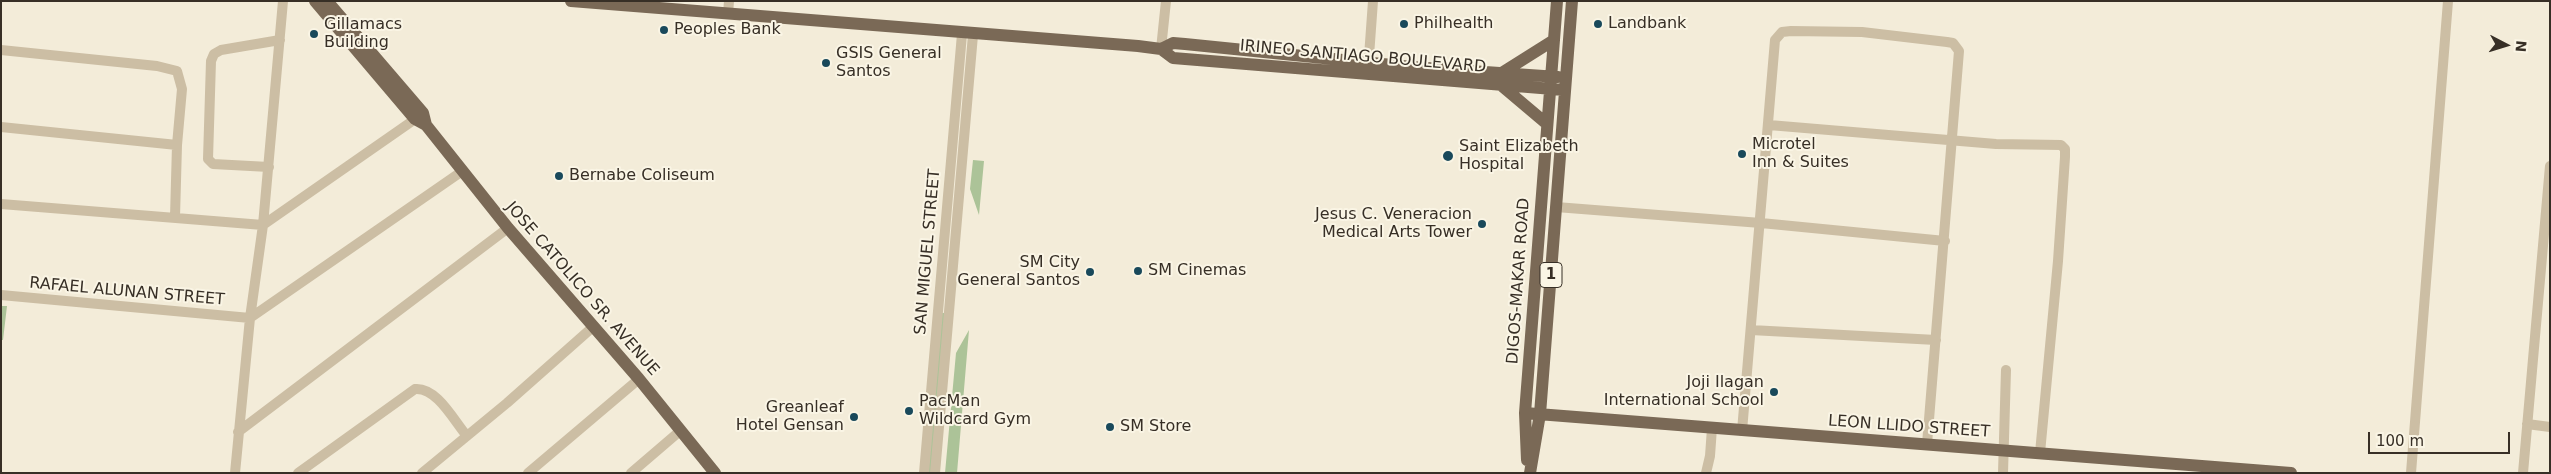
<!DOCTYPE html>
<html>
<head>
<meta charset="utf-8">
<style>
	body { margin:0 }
	#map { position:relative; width:2551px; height:474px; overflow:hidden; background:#f3ecd9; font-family:"DejaVu Sans",sans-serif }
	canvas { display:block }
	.frame { position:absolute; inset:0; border:2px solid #372f26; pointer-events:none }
	.north { position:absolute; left:2481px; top:20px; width:50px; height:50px; -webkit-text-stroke:4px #faf5e5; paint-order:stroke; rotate:95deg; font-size:14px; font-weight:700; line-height:20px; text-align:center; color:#372f26 }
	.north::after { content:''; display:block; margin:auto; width:18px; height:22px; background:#372f26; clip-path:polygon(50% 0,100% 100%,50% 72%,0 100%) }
	.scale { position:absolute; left:2368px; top:432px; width:142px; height:22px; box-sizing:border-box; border:2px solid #372f26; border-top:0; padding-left:6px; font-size:15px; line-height:18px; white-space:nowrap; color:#372f26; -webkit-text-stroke:4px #faf5e5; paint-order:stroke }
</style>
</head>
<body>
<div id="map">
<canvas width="2551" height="474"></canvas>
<div class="frame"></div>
<div class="north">N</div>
<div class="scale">100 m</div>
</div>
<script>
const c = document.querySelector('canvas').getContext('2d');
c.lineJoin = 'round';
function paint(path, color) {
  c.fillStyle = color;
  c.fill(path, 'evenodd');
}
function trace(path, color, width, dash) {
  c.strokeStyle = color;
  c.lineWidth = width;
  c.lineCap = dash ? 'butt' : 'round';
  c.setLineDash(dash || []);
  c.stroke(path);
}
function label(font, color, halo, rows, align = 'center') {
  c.font = font + ' "DejaVu Sans",sans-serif';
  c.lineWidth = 4;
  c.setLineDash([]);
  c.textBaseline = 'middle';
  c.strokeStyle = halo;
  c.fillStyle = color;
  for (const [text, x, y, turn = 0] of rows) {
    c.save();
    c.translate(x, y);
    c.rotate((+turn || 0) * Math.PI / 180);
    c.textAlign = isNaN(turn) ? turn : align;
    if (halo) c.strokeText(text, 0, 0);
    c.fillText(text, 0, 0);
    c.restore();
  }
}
paint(new Path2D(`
	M 973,160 L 984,161 L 979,215 L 970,189 Z
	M 1,306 L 7,306 L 3,340 L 1,340 Z
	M 942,313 L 946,313 L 932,473 L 928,473 Z
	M 969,330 L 957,473 L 945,473 L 956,353 Z`), '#acc398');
trace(new Path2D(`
	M 728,14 L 729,1
	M 1161,49 L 1166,1
	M 1,50 L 157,66 L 177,71 L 182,89 L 177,145
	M 1368,70 L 1373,1
	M 1769,125 L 1996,144 L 2061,145 L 2065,149 L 2065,157 L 2058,261 L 2040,453
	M 1,127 L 177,145 L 175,217
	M 269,167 L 213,164 L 208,159 L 211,61 L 214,54 L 221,50 L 280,40
	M 1,204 L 263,225 L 421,115
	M 1556,207 L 1761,223 L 1945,241
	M 1,295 L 250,318 L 461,172
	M 1751,330 L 1936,340
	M 2527,424 L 2550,427
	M 1742,431 L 1775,40 L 1782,32 L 1791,31 L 1862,32 L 1947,42 L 1953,43 L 1959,51 L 1927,444
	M 238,432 L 508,228
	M 235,473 L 250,318 L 263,225 L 283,1
	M 298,473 L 415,389 C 437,387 454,421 467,436
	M 422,473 L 507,403 L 594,326
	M 528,473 L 639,379
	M 631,473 L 680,431
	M 924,473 L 962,34
	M 935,473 L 973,35
	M 1706,473 L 1710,456 L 1712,428
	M 2003,473 L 2006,370
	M 2411,473 L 2448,1
	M 2523,473 L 2550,166`), '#ccbea4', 10);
trace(new Path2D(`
	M 315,1 L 415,119 L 426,125 L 508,228 L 639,379 L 715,473
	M 327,1 L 423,113 L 426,125
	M 571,1 L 1138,46 L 1161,49 L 1173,58 L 1565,90
	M 1161,49 L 1173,43 L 1185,44 L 1412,67 L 1558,77
	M 1500,74 L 1554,40
	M 1502,86 L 1547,124
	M 1525,413 L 2291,473
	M 1527,460 L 1525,413 L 1557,1
	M 1530,473 L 1540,414 L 1572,1`), '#7a6956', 12);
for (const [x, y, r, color] of [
	[1404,24,5,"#19495b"],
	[1598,24,5,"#19495b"],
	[664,30,5,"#19495b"],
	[314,34,5,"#19495b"],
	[826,63,5,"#19495b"],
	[1742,154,5,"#19495b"],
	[1448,156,6,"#19495b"],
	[559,176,5,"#19495b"],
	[1482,224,5,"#19495b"],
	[1138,271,5,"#19495b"],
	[1090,272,5,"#19495b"],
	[1774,392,5,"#19495b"],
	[909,411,5,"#19495b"],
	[854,417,5,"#19495b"],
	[1110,427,5,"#19495b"]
]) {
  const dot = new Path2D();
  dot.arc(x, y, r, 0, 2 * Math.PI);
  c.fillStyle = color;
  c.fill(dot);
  trace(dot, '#faf5e5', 2);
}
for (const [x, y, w] of [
	[1551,275,22]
]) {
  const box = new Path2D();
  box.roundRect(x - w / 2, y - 12.5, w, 25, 4);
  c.fillStyle = '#faf5e5';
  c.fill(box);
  trace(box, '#372f26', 1);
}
label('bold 15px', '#372f26', null, [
	["1",1551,275]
]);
label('16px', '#372f26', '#faf5e5', [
	["Philhealth",1414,24],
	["Landbank",1608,24],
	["Gillamacs",324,25],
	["Building",324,43],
	["Peoples Bank",674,30],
	["GSIS General",836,54],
	["Santos",836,72],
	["Microtel",1752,145],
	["Inn & Suites",1752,163],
	["Saint Elizabeth",1459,147],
	["Hospital",1459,165],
	["Bernabe Coliseum",569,176],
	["Jesus C. Veneracion",1472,215,"right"],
	["Medical Arts Tower",1472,233,"right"],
	["SM City",1080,263,"right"],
	["General Santos",1080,281,"right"],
	["SM Cinemas",1148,271],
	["Joji Ilagan",1764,383,"right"],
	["International School",1764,401,"right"],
	["PacMan",919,402],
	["Wildcard Gym",919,420],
	["Greanleaf",844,408,"right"],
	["Hotel Gensan",844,426,"right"],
	["SM Store",1120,427]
], 'left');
label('16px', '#372f26', '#faf5e5', [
	["IRINEO SANTIAGO BOULEVARD",1363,57,5],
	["SAN MIGUEL STREET",928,252,-85],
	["DIGOS-MAKAR ROAD",1519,281,-86],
	["JOSE CATOLICO SR. AVENUE",582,289,49],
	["RAFAEL ALUNAN STREET",127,292,5],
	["LEON LLIDO STREET",1909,427,4]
]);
</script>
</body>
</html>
